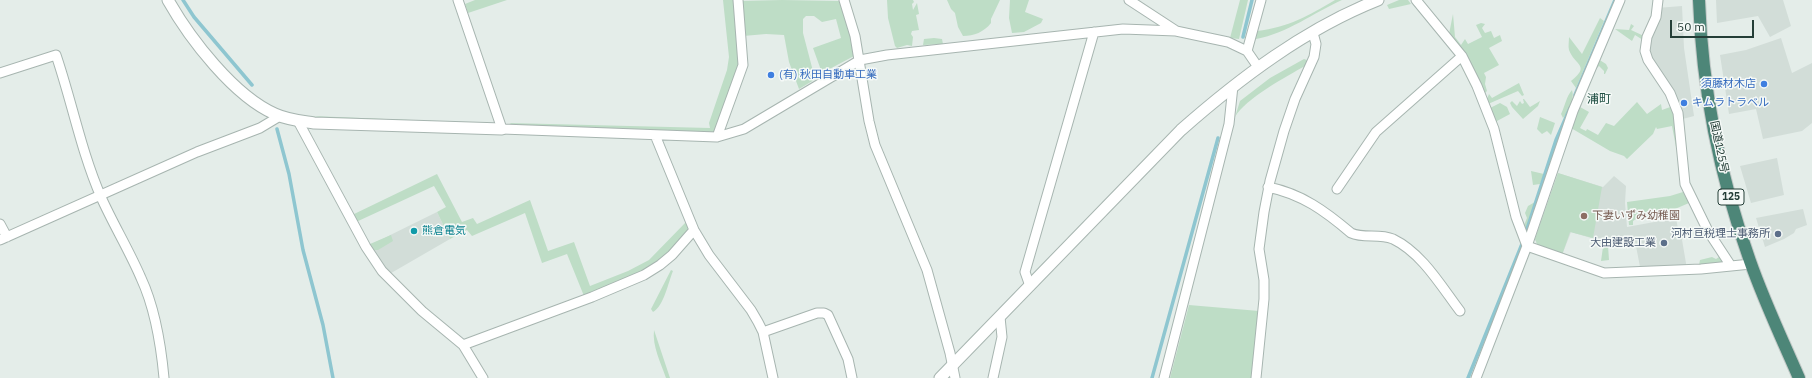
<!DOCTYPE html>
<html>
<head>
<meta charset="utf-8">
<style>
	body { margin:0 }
	#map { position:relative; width:1812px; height:378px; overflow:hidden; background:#e4ede9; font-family:"IBM Plex Sans",sans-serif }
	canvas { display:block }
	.scale { position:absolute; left:1670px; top:20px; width:84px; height:18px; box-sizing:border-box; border:2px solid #243e37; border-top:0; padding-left:5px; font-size:12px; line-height:14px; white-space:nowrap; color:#243e37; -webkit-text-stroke:3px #f5f9f7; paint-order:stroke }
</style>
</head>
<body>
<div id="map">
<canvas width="1812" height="378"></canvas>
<div class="scale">50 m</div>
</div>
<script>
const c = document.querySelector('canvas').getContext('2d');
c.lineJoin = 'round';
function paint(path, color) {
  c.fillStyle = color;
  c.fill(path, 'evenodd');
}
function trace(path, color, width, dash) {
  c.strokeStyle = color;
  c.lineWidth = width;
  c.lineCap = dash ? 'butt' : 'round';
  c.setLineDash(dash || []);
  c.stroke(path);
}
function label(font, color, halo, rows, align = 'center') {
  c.font = font + ' "IBM Plex Sans","Noto Sans JP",sans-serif';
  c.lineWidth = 3;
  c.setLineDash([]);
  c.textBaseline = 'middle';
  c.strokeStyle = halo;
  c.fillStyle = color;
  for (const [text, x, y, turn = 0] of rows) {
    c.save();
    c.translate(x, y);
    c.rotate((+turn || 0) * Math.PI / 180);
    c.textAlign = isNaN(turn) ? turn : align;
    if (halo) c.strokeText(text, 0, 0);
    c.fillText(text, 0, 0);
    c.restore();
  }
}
paint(new Path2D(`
	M 1716,0 L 1783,0 L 1791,26 L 1770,37 L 1758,16 L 1717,23 Z
	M 1682,6 L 1684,48 L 1694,116 L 1679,120 L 1648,60 L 1647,37 L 1657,8 Z
	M 1781,38 L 1792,73 L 1812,63 L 1812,123 L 1802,131 L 1763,139 L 1756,109 L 1729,114 L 1720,55 L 1746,50 Z
	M 1777,158 L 1784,195 L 1751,203 L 1740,166 Z
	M 1558,173 L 1603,187 L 1614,176 L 1626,186 L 1625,203 L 1627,227 L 1676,218 L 1679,234 L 1681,234 L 1687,269 L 1641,272 L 1635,241 L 1601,241 L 1571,232 L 1562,255 L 1537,244 L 1535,239 Z
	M 1803,209 L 1807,225 L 1796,229 L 1794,233 L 1784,239 L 1765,247 L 1756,218 Z
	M 437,212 L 450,239 L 386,276 L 366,247 Z`), '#d2ddd8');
paint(new Path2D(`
	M 475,0 L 507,0 L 468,13 L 465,4 Z
	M 723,0 L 735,0 L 739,68 L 715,132 L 698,133 L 514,125 L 509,123 L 710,128 L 709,123 L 727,70 L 729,57 Z
	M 782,0 L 839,1 L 850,30 L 854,56 L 822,73 L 813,48 L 841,38 L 836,19 L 822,22 L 814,16 L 806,16 L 803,19 L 803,33 L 814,75 L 814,80 L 799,89 L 789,62 L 784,35 L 766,34 L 743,36 L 739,1 Z
	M 887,0 L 913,0 L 914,2 L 912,4 L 913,10 L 917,3 L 919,14 L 916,15 L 919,30 L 912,31 L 911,34 L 913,37 L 912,46 L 907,45 L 897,48 L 895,46 L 888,18 Z
	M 947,0 L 1000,0 L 991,19 L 991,23 C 984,32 974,36 963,36 L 958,27 L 955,13 L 951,9 Z
	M 1010,0 L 1029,0 L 1025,12 L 1043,19 L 1041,23 L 1024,32 L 1012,33 L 1009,18 Z
	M 1240,0 L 1248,0 L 1239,39 L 1230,38 Z
	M 1335,0 L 1342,0 C 1313,13 1288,33 1256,39 L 1257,31 C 1289,27 1308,16 1335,0 Z
	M 1399,0 L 1408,0 L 1411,4 L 1389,9 L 1387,5 Z
	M 1453,14 L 1455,37 L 1461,45 L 1465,39 L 1468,44 L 1482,37 L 1476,25 L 1481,23 L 1485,24 L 1482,28 L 1485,33 L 1491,31 L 1494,38 L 1500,35 L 1502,41 L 1489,48 L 1499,65 L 1484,73 L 1486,77 L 1485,84 L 1487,91 L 1484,94 L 1449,34 Z
	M 1600,18 L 1604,21 L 1576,88 L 1571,81 C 1591,65 1575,66 1569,50 C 1568,46 1569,42 1569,37 L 1582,54 Z
	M 1631,24 L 1634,26 L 1631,30 L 1644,36 L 1643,40 L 1635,35 L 1632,41 L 1615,29 L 1629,30 Z
	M 934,38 L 942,39 L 943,44 L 923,45 L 924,39 Z
	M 1304,59 L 1307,60 L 1305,66 C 1287,76 1245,99 1235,117 L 1240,101 L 1270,78 Z
	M 1598,59 L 1606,64 L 1608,68 L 1605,74 L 1604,74 L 1604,71 L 1599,66 L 1597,68 Z
	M 1519,83 L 1524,95 L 1522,96 L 1518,91 L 1488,104 L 1487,99 L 1489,94 L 1492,98 Z
	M 1572,90 C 1575,98 1569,112 1563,118 L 1561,114 C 1565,106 1566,97 1572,90 Z
	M 1523,99 L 1524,99 L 1530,107 L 1540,101 L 1538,106 L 1523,119 L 1512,107 L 1510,103 L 1512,101 L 1517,106 L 1520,101 L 1522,104 L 1524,103 Z
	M 1637,102 L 1647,114 L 1661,104 L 1662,110 L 1673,106 L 1678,145 L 1676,147 L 1672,126 L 1657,129 L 1656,127 L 1653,134 L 1627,159 L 1624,156 L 1610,151 L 1571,128 L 1580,107 L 1589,112 L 1580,128 L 1586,131 L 1587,129 L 1598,135 L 1606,123 L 1614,126 Z
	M 1500,103 L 1507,107 L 1510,114 L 1497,121 L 1497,123 L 1495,124 L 1490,108 Z
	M 312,116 L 485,123 L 326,118 Z
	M 1540,117 L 1555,123 L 1551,135 L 1547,131 L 1542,134 L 1537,129 Z
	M 1531,171 L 1544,174 L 1540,184 L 1533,185 Z
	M 1558,173 L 1602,187 L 1593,238 L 1570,232 L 1562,255 L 1537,244 L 1535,239 Z
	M 437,174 L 462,222 L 473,218 L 477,224 L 530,200 L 548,251 L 574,242 L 590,286 L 628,271 L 649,260 L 686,222 L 690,230 L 665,257 L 652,267 L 584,296 L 567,254 L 542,263 L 525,213 L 472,236 L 467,230 L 450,239 L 437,212 L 446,207 L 434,186 L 356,222 L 352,215 Z
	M 1683,192 L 1689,203 L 1675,209 L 1674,213 L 1636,219 L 1633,221 L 1633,225 L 1629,225 L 1627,202 L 1670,196 Z
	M 1535,202 L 1535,203 L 1526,232 L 1522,230 L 1527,218 L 1525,213 L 1528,206 Z
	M 391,235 L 393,241 L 378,250 L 374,250 L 370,244 Z
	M 1608,246 L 1609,260 L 1601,261 L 1603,247 Z
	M 1712,257 L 1716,259 L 1719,257 L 1723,261 L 1721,263 L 1699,265 L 1700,260 Z
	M 671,270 L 673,271 C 668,283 664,306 653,312 L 651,309 Z
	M 1189,305 L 1259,311 L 1253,378 L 1170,378 Z
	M 654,330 L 670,378 L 666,378 C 661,363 652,346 654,330 Z`), '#beddc6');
trace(new Path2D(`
	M 183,0 L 194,17 L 252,85
	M 1243,37 L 1252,0
	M 1575,95 L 1615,0
	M 277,129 L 289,174 L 303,250 L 323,325 L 333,378
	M 1527,229 L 1556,140 L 1570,108
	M 1152,378 L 1218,138
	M 1468,378 L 1522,244`), '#8ec6d0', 3.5);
const minor = new Path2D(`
	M 458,0 L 502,129 L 717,137 L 744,129 L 860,60 L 887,55 L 1123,29 L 1176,31 L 1228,42 L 1247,51 L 1258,67
	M 844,0 L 855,36 L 869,121 L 875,145 L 927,270 L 950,353 L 955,378
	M 1129,0 L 1175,30
	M 1416,0 L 1462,56 L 1477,86 L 1494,129 L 1516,217 L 1527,246
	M 1658,0 L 1656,17 L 1647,37 L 1645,51 L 1648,60 L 1670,93 L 1678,113 L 1685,184 L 1708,231 L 1731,266
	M 1247,51 L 1261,0
	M 0,73 L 56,55 C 72,102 81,151 101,197 C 113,224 129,250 141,278 C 155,308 161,345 164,378
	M 298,121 L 366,247 L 382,271 L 422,311 L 463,345 L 483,378
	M 655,135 L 694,230 L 709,255 L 751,310 L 758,322 L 763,332 L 773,378
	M 717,137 L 743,65 L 738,0
	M 1268,187 C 1302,194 1325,211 1351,233 C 1364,239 1379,233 1393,239 C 1422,253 1441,286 1460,311
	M 1337,189 L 1376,132 L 1462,56
	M 0,224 L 7,237
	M 0,240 L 197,152 L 260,128 L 280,116
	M 1527,246 L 1604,273 L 1701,269 L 1751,264
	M 1030,286 L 1025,272 L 1094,32
	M 763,332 L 817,313 L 824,313 L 828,315 L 848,359 L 852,378
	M 463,345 L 592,297 L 644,275 L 660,265 L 672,255 L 694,230
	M 993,378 L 1002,337 L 1000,317
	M 1164,378 L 1229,124 L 1233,86
	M 1256,378 L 1264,299 L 1264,280 L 1259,249 L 1264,212 L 1270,181 L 1284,131 L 1295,99 L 1314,57 L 1316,44 L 1313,33
	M 1476,378 L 1527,246 L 1573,111 L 1620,0`);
const tertiary = new Path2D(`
	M 168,0 C 190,39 234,96 275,114 C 288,120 301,121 314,123 L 502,129
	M 940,378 L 1181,130 C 1240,78 1305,29 1378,0`);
const trunk = new Path2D(`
	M 1699,0 C 1702,88 1720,177 1750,261 C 1764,301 1782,339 1799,378`);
trace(minor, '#a7b5b0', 11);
trace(tertiary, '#a7b5b0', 13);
trace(trunk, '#c2c9c7', 14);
trace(minor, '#fff', 9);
trace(tertiary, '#fff', 11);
trace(trunk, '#4d8678', 12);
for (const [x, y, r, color] of [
	[771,75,4,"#3f7fe0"],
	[1764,84,4,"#3f7fe0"],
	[1684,103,4,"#3f7fe0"],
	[1584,216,4,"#8d6e63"],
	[414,231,4,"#0f9aa8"],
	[1778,234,4,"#5c6f8a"],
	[1664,243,4,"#5c6f8a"]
]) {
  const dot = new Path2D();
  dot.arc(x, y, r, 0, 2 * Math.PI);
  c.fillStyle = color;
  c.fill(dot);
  trace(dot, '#f5f9f7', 1.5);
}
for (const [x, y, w] of [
	[1731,197,26]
]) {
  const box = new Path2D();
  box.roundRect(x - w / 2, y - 8, w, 16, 3);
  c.fillStyle = '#f5f9f7';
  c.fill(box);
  trace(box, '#243e37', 1);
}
label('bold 10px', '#243e37', null, [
	["125",1731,197]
]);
label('11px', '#366cbe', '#f5f9f7', [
	["(有) 秋田自動車工業",779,75],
	["須藤材木店",1756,84,"right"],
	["キムラトラベル",1692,103]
], 'left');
label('11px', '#243e37', '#f5f9f7', [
	["国道125号",1719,147,78]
]);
label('11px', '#785e54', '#f5f9f7', [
	["下妻いずみ幼稚園",1592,216]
], 'left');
label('11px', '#0d838f', '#f5f9f7', [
	["熊倉電気",422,231]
], 'left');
label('11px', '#4e5e75', '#f5f9f7', [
	["河村亘税理士事務所",1770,234],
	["大由建設工業",1656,243]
], 'right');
label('12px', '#205044', '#f5f9f7', [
	["浦町",1599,100]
]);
</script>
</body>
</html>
